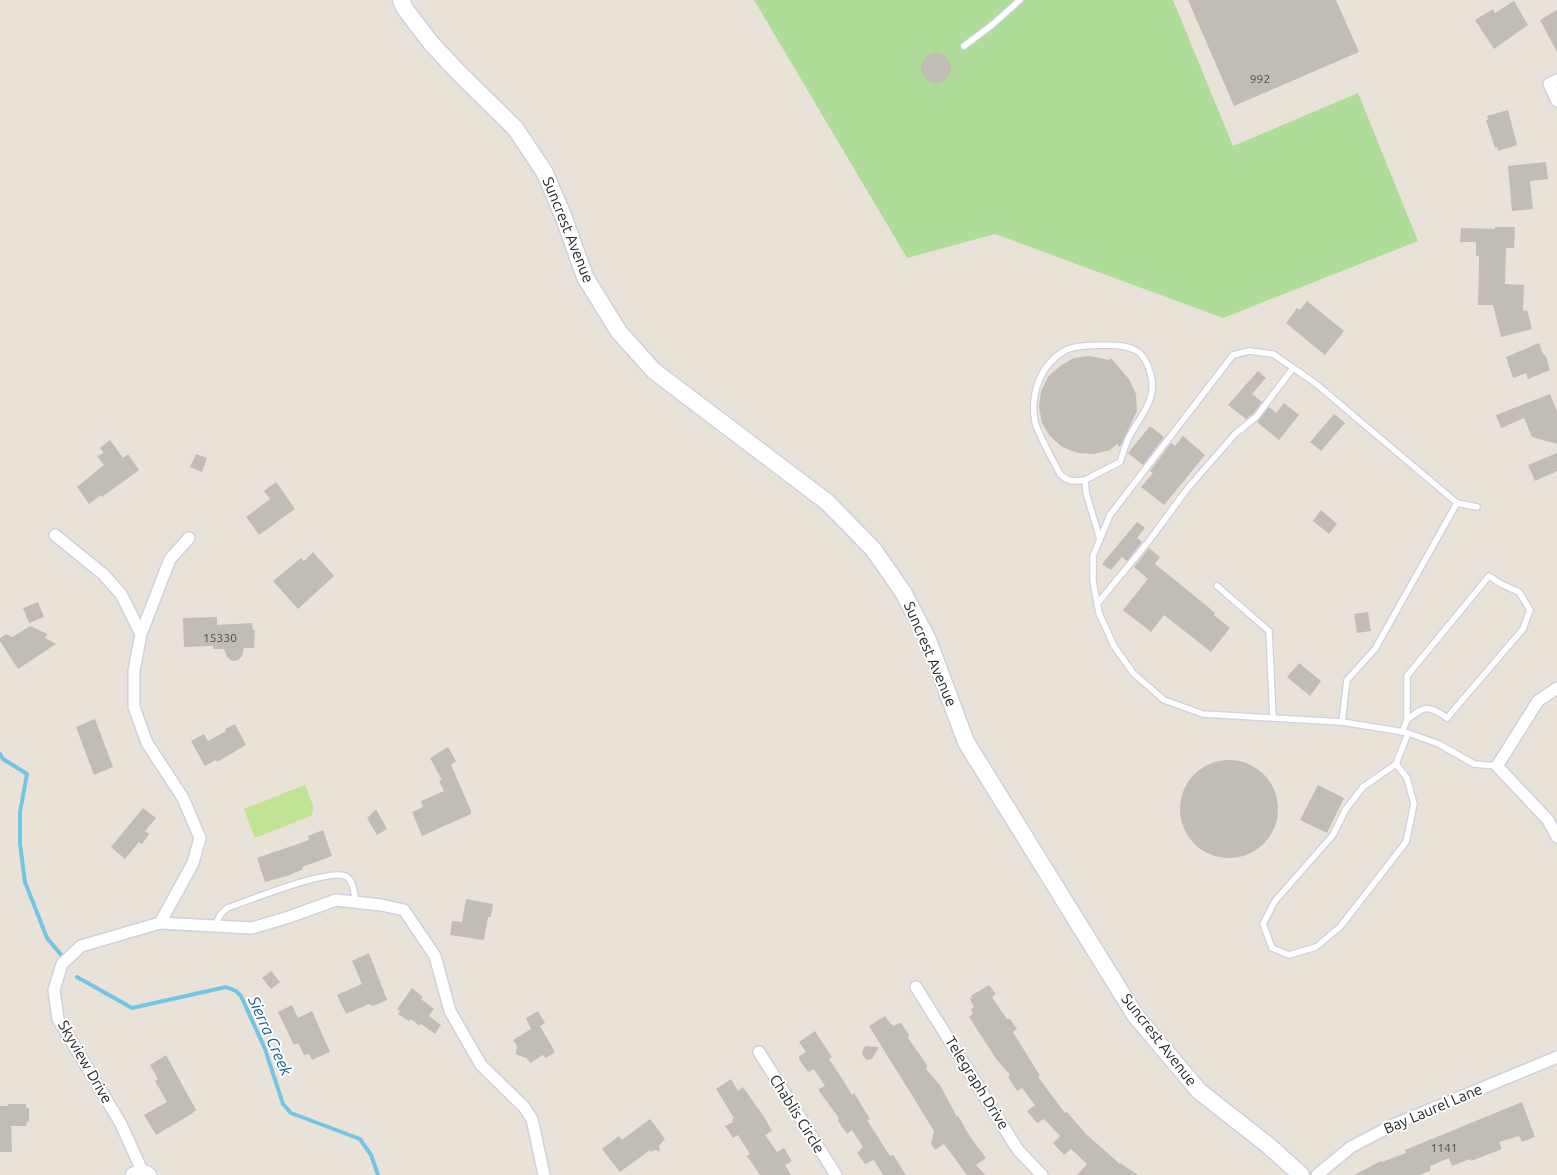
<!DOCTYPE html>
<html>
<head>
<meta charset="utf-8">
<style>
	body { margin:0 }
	canvas { display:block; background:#e8e2d9 }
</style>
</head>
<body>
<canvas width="1557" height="1175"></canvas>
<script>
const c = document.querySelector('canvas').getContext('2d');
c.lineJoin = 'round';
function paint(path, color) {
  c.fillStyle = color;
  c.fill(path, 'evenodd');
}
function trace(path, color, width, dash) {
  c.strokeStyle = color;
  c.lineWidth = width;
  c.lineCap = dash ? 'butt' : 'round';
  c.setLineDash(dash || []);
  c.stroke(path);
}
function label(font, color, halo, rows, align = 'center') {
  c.font = font + ' Ubuntu,sans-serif';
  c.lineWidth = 4;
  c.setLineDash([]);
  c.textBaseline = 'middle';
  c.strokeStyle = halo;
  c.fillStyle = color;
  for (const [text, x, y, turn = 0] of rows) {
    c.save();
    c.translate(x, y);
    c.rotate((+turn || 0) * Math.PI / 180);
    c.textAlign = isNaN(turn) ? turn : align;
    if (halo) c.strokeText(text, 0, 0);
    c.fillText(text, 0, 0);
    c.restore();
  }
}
paint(new Path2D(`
	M 754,0 L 1173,0 L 1233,146 L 1358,93 L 1418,241 L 1223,318 L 995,234 L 907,258 Z`), '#afdc98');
paint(new Path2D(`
	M 305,785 L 314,808 L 311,816 L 255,838 L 244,809 Z`), '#c1e394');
trace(new Path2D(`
	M 0,754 L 3,759 L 27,774 L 20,812 L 20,844 L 25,882 L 47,938 L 62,956
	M 77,977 L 132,1008 L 226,987 L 236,991 L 241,996 L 265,1049 L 283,1104 L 291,1113 L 360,1139 L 371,1155 L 378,1175`), '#72c6e5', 4);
paint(new Path2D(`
	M 1188,0 L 1336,0 L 1359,52 L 1234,106 Z
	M 1514,1 L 1528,25 L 1494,49 L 1475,20 L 1493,9 L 1495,13 Z
	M 1557,10 L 1557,52 L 1540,20 Z
	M921 68a15 15 0 1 1 30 0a15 15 0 1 1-30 0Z
	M 1508,110 L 1517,145 L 1498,151 L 1497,147 L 1495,148 L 1486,120 L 1488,120 L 1487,116 Z
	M 1546,162 L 1548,179 L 1530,181 L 1533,209 L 1512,211 L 1508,166 Z
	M 1495,227 L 1515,227 L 1514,248 L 1506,248 L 1505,284 L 1524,285 L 1523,311 L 1527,310 L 1532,329 L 1501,337 L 1493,305 L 1478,305 L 1479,265 L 1479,256 L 1476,256 L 1476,242 L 1460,242 L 1461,228 L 1495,229 Z
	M 1307,301 L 1344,331 L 1325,355 L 1286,323 L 1297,308 L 1300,310 Z
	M 1539,343 L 1543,354 L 1546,356 L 1550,370 L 1528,379 L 1526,373 L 1513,378 L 1506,357 Z
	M 1090,356 L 1109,360 L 1111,358 L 1129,379 L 1136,394 L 1137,411 L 1120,447 L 1117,444 L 1110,450 L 1094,454 L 1078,453 L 1062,447 L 1050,436 L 1042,423 L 1039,407 L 1041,391 L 1048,377 L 1060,366 L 1074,358 Z
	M 1258,371 L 1266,378 L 1252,394 L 1262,402 L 1253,414 L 1246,419 L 1228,405 Z
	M 1550,394 L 1557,411 L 1557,444 L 1532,437 L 1524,418 L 1501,428 L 1496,415 Z
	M 1284,403 L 1299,415 L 1279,440 L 1257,422 L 1269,407 L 1276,413 Z
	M 1334,414 L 1345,423 L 1321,451 L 1310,442 Z
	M 1150,426 L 1164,437 L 1143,465 L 1128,453 Z
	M 1183,436 L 1205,455 L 1164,505 L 1141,487 L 1153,473 L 1150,471 L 1171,443 L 1175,446 Z
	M 110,440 L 123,458 L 128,454 L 139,470 L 102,497 L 101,495 L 89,504 L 77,487 L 104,465 L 97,456 L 104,453 L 100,448 Z
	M 1557,453 L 1557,471 L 1535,481 L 1528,465 Z
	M 196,454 L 207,458 L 202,472 L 190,467 Z
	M 276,482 L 295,509 L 259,535 L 246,517 L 270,499 L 264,491 Z
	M 1321,510 L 1337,524 L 1329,534 L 1313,521 Z
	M 1137,522 L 1145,528 L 1137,538 L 1142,542 L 1127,561 L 1122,557 L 1111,570 L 1102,564 Z
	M 1149,548 L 1160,557 L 1155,564 L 1207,606 L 1215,613 L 1214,615 L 1230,628 L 1211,652 L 1164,615 L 1151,632 L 1123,610 L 1148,579 L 1134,567 Z
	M 313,552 L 334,576 L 298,609 L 273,581 L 301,558 L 304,561 Z
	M 38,602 L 44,617 L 29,623 L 23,608 Z
	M 1368,612 L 1371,631 L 1357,633 L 1354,614 Z
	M 217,617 L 217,625 L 252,623 L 253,630 L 255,630 L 254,648 L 244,648 L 242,656 L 238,660 L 232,661 L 227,657 L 224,649 L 213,649 L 213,646 L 184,647 L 183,618 Z
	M 30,626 L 47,634 L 45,638 L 56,644 L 18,669 L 0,641 L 0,638 L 6,634 L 12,637 Z
	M 1299,663 L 1321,681 L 1310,696 L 1287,677 Z
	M 95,719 L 113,767 L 94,775 L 76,727 Z
	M 235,724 L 246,745 L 217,762 L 216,760 L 205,766 L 191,741 L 204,734 L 208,741 L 226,731 L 225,729 Z
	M 448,747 L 456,761 L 451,765 L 471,811 L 471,814 L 422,836 L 412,812 L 423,807 L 421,801 L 444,791 L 439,781 L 442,780 L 430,758 Z
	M1180 809a49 49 0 1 1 98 0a49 49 0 1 1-98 0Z
	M 1318,785 L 1344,798 L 1327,833 L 1300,820 Z
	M 143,808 L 156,818 L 145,831 L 149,834 L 142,844 L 139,842 L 125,859 L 111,847 Z
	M 376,809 L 387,829 L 377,835 L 367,818 Z
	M 323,830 L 332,856 L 302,867 L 303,869 L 290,875 L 265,882 L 257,858 L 309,840 L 308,836 Z
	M 466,899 L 493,904 L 491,917 L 488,917 L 484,940 L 450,935 L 452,921 L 462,922 Z
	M 369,953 L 387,1000 L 373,1006 L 369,1004 L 346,1014 L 337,995 L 362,984 L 352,961 Z
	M 271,971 L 280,982 L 271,989 L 262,978 Z
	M 989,985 L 996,994 L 992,997 L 1007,1019 L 1010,1019 L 1017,1029 L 1013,1032 L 1040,1076 L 1038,1077 L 1065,1113 L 1067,1112 L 1086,1134 L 1120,1164 L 1120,1163 L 1138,1175 L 1077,1175 L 1087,1164 L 1071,1149 L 1064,1155 L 1053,1143 L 1060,1136 L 1044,1119 L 1037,1123 L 1027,1111 L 1035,1105 L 1022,1088 L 1017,1091 L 1008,1077 L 1010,1075 L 997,1060 L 969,1017 L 973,1013 L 971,1009 L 974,1007 L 970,999 L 972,998 L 971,996 Z
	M 412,988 L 423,997 L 421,999 L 434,1009 L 429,1016 L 441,1025 L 435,1034 L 421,1024 L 420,1026 L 411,1019 L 409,1021 L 398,1014 L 400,1011 L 397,1009 Z
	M 292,1005 L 298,1018 L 312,1011 L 330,1052 L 312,1060 L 309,1054 L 304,1055 L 298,1043 L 294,1045 L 278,1012 Z
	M 538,1011 L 545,1023 L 540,1026 L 555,1052 L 546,1058 L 543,1055 L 530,1063 L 526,1057 L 525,1058 L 516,1054 L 517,1046 L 513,1040 L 531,1029 L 526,1018 Z
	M 885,1016 L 890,1023 L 894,1026 L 899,1023 L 901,1023 L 909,1035 L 908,1038 L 927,1065 L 926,1069 L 940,1085 L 957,1117 L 958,1116 L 971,1138 L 986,1158 L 976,1165 L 985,1175 L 967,1175 L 944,1144 L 935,1150 L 931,1144 L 934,1131 L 869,1026 Z
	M 815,1031 L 832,1057 L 829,1059 L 841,1077 L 852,1095 L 854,1093 L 870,1119 L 867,1120 L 890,1156 L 893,1155 L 906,1175 L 883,1175 L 874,1160 L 865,1164 L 857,1153 L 863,1147 L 852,1130 L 847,1134 L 845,1131 L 838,1121 L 839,1118 L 819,1091 L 819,1089 L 825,1086 L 814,1069 L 808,1072 L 799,1059 L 799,1056 L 806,1052 L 799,1042 Z
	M 865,1046 L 879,1047 L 872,1059 L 867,1060 L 863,1056 L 862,1052 Z
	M 166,1055 L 196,1110 L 193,1112 L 193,1113 L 156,1135 L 144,1115 L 167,1102 L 155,1081 L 158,1079 L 150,1065 Z
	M 731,1079 L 738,1091 L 743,1087 L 764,1117 L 772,1131 L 765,1135 L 777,1152 L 784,1148 L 792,1161 L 785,1165 L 791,1175 L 760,1175 L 747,1156 L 750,1154 L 738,1135 L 733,1138 L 725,1126 L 733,1122 L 732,1120 L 734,1118 L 716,1089 Z
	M 1522,1102 L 1535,1137 L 1522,1142 L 1519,1136 L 1499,1142 L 1502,1149 L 1471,1161 L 1470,1159 L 1452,1166 L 1449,1158 L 1430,1166 L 1430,1171 L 1419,1175 L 1354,1175 L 1381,1161 L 1382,1162 L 1406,1153 L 1405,1150 Z
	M 8,1104 L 26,1104 L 26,1108 L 29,1108 L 29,1122 L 27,1121 L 26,1126 L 11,1126 L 12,1152 L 0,1152 L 0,1106 L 8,1106 Z
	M 650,1119 L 665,1139 L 659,1146 L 660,1151 L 654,1150 L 651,1152 L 650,1150 L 620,1172 L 602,1149 L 619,1136 L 622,1140 Z`), '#c1bcb5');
const lane = new Path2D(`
	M 964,46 L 992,25 L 1020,0
	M 1085,480 C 1075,482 1068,482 1060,474 C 1054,462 1038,434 1035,422 C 1030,394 1040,364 1066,350 C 1076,345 1089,346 1100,345 C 1112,345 1127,345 1137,351 C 1146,357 1151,372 1152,381 C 1155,402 1138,419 1129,437 C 1125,445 1123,454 1120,462 L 1085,480 L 1086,493 L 1100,539
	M 1477,507 L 1457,503 L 1315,383 L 1273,354 L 1249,351 L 1233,355 L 1110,515 L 1093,556 L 1093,581 L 1099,613 L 1114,646 L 1133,673 L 1164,700 L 1203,714 L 1342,722 L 1392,730 L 1408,733 L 1439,744 L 1474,764 L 1497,766
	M 1217,586 L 1269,631 L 1273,718
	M 1097,604 L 1148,542 L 1188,488 L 1235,434 L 1256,417 L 1293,368
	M 1342,722 L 1347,680 L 1375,649 L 1457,503
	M 1402,732 L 1407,720 L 1407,676 L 1489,576 L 1501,584 L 1519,592 L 1530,610 L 1523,629 L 1447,718 C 1428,704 1424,706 1407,720
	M 1396,764 L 1407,778 L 1414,804 L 1406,842 L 1340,927 L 1316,947 L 1289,955 L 1272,948 L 1263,924 L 1275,901 L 1333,835 L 1346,809 L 1363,787 L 1396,764 L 1408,733
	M 215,926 L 220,915 L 227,908 C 246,902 333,866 347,877 C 354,882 354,894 356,902`);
const street = new Path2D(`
	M 1557,80 L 1549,84 L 1557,101
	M 55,535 L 103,574 L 121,594 L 141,634 L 134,671 L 134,707 L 147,743 L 183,798 L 200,838 L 193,863 L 160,923
	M 141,634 L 170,559 L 189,538
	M 1557,688 L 1538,701 L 1497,766 L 1548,820 L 1557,837
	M 916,987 L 1018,1150 L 1042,1175
	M 759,1052 L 836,1175
	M 143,1173 L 121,1124 L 58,1019 L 54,990 L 62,964 L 81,946 L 160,923 L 252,928 L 289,917 L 336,900 L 381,905 L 404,910 L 435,956 L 450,1011 L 481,1065 L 524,1107 L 532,1119 L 544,1175
	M 1317,1175 L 1351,1147 L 1393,1125 L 1557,1057`);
const secondary = new Path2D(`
	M 401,0 L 405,9 L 431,43 L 459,73 L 515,128 L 545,173 L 564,218 L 585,277 L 619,332 L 654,371 L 827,502 L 873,549 L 903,592 L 928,640 L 966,742 L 1135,1015 L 1199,1091 L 1269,1146 L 1301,1175
	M 134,1175 L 143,1173 L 148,1175`);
trace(lane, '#ced1df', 8);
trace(street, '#ced1df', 14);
trace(secondary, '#ced1df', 19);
trace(lane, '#fff', 5.5);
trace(street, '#fff', 11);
trace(secondary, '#fff', 16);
label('12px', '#4e4c4a', null, [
	["992",1260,79],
	["15330",220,638],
	["1141",1444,1148]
]);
label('15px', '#272727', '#fff', [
	["Suncrest Avenue",568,230,68],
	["Suncrest Avenue",930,654,67],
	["Suncrest Avenue",1159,1040,52],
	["Skyview Drive",85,1062,60],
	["Telegraph Drive",977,1083,58],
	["Bay Laurel Lane",1433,1109,-23],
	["Chablis Circle",797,1114,58]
]);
label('italic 16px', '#16638b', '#fff', [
	["Sierra Creek",270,1036,66]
]);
</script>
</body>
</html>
